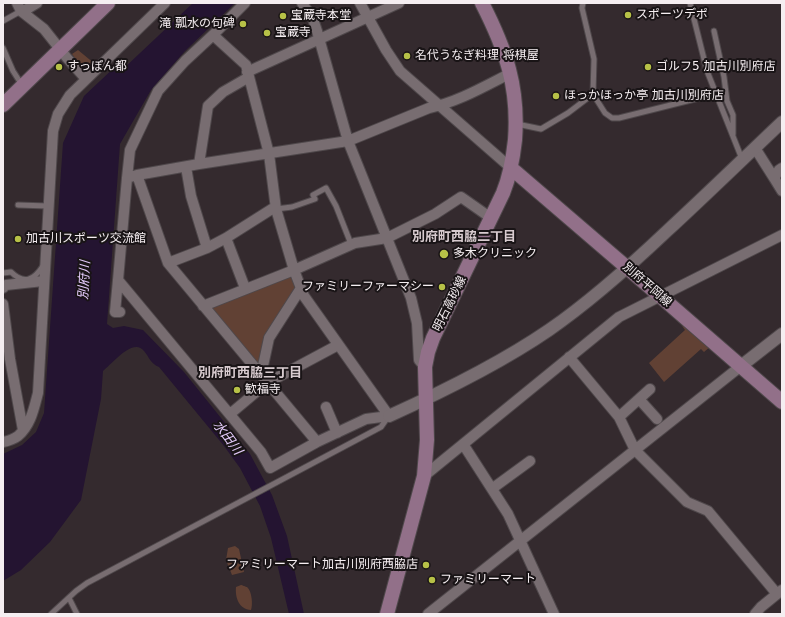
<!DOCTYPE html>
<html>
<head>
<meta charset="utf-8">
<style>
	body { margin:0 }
	#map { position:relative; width:785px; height:617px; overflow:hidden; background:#342a2e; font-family:"DejaVu Sans",sans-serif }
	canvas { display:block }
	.frame { position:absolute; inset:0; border:4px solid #f5eef1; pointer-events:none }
</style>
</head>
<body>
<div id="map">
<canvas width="785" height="617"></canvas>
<div class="frame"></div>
</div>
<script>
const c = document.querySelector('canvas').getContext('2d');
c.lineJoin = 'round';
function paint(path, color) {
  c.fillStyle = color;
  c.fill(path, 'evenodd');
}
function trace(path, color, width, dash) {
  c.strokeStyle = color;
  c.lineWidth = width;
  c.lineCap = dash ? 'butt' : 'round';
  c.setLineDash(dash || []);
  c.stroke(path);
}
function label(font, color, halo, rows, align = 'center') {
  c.font = font + ' "DejaVu Sans","Noto Sans JP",sans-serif';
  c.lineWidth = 4;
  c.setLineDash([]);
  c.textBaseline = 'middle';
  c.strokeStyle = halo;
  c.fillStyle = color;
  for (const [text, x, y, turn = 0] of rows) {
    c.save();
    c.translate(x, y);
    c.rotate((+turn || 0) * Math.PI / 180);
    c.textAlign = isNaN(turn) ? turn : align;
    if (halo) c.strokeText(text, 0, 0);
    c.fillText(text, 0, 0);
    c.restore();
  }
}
paint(new Path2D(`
	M 78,50 L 95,64 L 88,70 L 83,69 L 72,54 Z
	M 289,277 L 293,279 L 297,291 L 260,368 L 211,309 L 214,305 Z
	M 676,317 L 711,346 L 704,352 L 701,349 L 664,382 L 649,363 L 685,330 Z
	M 235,546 L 239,549 L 244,572 L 232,575 L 226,560 L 228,548 Z
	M 241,585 C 242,585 246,587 247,587 C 252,591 253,605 251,610 C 239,609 235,598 236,587 Z`), '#614134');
paint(new Path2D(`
	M 193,3 L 235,3 L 185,51 L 151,90 L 120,144 L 107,324 L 113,328 L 124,326 L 143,330 L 184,372 L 250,454 L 272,495 L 287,536 L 304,614 L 289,614 L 271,538 L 260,506 L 240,468 L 224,446 L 159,367 C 151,364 149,357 144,351 C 133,337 112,364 103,371 L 101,399 L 81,500 L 50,542 L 21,570 L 3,581 L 3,454 L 22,445 L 36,432 L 44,413 L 63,143 L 84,96 L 117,65 L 122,70 Z`), '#241431');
const service = new Path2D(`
	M 583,3 L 582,8 L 594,59 L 593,94 L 605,113 L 612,118 L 619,118 L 715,94
	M 690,3 L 707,71 L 742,159
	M 3,21 L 21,11
	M 714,31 L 724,77 L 727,101 L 733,115 L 733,134
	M 3,48 L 13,71 L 22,85
	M 517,124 L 541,129 L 568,113 L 593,94
	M 18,205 L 48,206
	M 276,209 L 292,207 L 315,199 L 313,195 L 326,188 L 336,206 L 351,244
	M 3,273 L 11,272 C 24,285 34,280 43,266
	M 69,598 L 77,614
	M 51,614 L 76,591 L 87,583 L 381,427 L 388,417`);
const minor = new Path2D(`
	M 17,3 L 21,11 L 44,29 L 67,58 L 86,79
	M 302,3 L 313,19 L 317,31 L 348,141 L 411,298 L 417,323 L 419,360 L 425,367
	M 360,3 L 386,50 L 400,71 L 511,168
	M 22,12 L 37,3
	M 213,35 L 246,65 L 269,154 L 276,209 L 294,270 L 304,296 L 389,416 L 366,419 L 317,442 L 270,468 L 261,452 L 118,280 L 127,178 L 130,150 L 158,91 L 185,61 L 213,35 L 245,3
	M 247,72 L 399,3
	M 755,148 L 774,178
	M 199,164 L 208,106 L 223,92 L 249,77
	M 186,167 L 191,196 L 207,248
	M 782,168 L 779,170 L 774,178 L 782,191
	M 137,175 L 168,263 L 317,442
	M 127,178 L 137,175 L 199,164 L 348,141 L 429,108 C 458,102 485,86 511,73
	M 226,238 L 245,288
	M 168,263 L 207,248 L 226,238 L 275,207
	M 118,280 L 115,312 L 120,312
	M 3,288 L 6,285 L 43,281
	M 3,304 L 10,359 L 23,430
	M 203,306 L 294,270 L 355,243 L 387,238 L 435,214 L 461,197 L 491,218
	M 569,357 L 619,417 L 635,450 L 687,502 L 708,511 L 777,594
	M 261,375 L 269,338 L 301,288
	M 639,399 L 657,419
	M 326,407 L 337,433
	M 230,414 L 267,383 L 338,345
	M 619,417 L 650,389
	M 3,442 C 8,441 14,439 18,436 C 31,425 34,408 38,393 L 53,131 L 58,114 L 70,95 L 165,3
	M 463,444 L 508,514 L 554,614
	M 424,476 L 619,317 L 782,235
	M 493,488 L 530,461
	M 428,614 L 741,366
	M 755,614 L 761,607 L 782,590`);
const tertiary = new Path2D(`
	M 741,366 L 782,334
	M 389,416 C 442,392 501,363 549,330 C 591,301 630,266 667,231 C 706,195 744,158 782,122`);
const secondary = new Path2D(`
	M 3,105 L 108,3
	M 511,168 L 660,296 L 782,402
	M 387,614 L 424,476 L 427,440 L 425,367 L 428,352 L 433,338 L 503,193 C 510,176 513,158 515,140 C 519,87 506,50 482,3`);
trace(service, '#4f484b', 7);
trace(minor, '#4f484b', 12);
trace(tertiary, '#4f484b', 14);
trace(secondary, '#4f484b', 16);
trace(service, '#786d71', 5);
trace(minor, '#786d71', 10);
trace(tertiary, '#786d71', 12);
trace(secondary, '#927089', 14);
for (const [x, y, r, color] of [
	[628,15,4,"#b7c147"],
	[283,16,4,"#b7c147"],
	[243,24,4,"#b7c147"],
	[267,33,4,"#b7c147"],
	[407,56,4,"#b7c147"],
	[59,67,4,"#b7c147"],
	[648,67,4,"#b7c147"],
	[556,96,4,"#b7c147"],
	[18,239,4,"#b7c147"],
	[444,254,5,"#b7c147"],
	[442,287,4,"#b7c147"],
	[237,390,4,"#b7c147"],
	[426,565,4,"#b7c147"],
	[432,580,4,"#b7c147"]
]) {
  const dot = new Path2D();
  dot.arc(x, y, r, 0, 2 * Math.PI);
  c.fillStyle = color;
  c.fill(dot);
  trace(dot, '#191416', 1.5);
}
label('12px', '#f5eef1', '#191416', [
	["スポーツデポ",636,15],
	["宝蔵寺本堂",291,16],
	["滝 瓢水の句碑",235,24,"right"],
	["宝蔵寺",275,33],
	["名代うなぎ料理 将棋屋",415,56],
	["すっぽん都",67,67],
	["ゴルフ5 加古川別府店",656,67],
	["ほっかほっか亭 加古川別府店",564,96],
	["加古川スポーツ交流館",26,239],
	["多木クリニック",453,254],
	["ファミリーファーマシー",434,287,"right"],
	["歓福寺",245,390],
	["ファミリーマート加古川別府西脇店",418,565,"right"],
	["ファミリーマート",440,580]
], 'left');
label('12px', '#f5eef1', '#191416', [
	["別府平岡線",647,285,41],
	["明石高砂線",450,304,-64]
]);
label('bold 13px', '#d8cbcf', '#191416', [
	["別府町西脇二丁目",464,238],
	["別府町西脇三丁目",250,374]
]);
label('italic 13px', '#e4cbfb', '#191416', [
	["別府川",85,280,-87],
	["水田川",227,438,53]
]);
</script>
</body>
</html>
